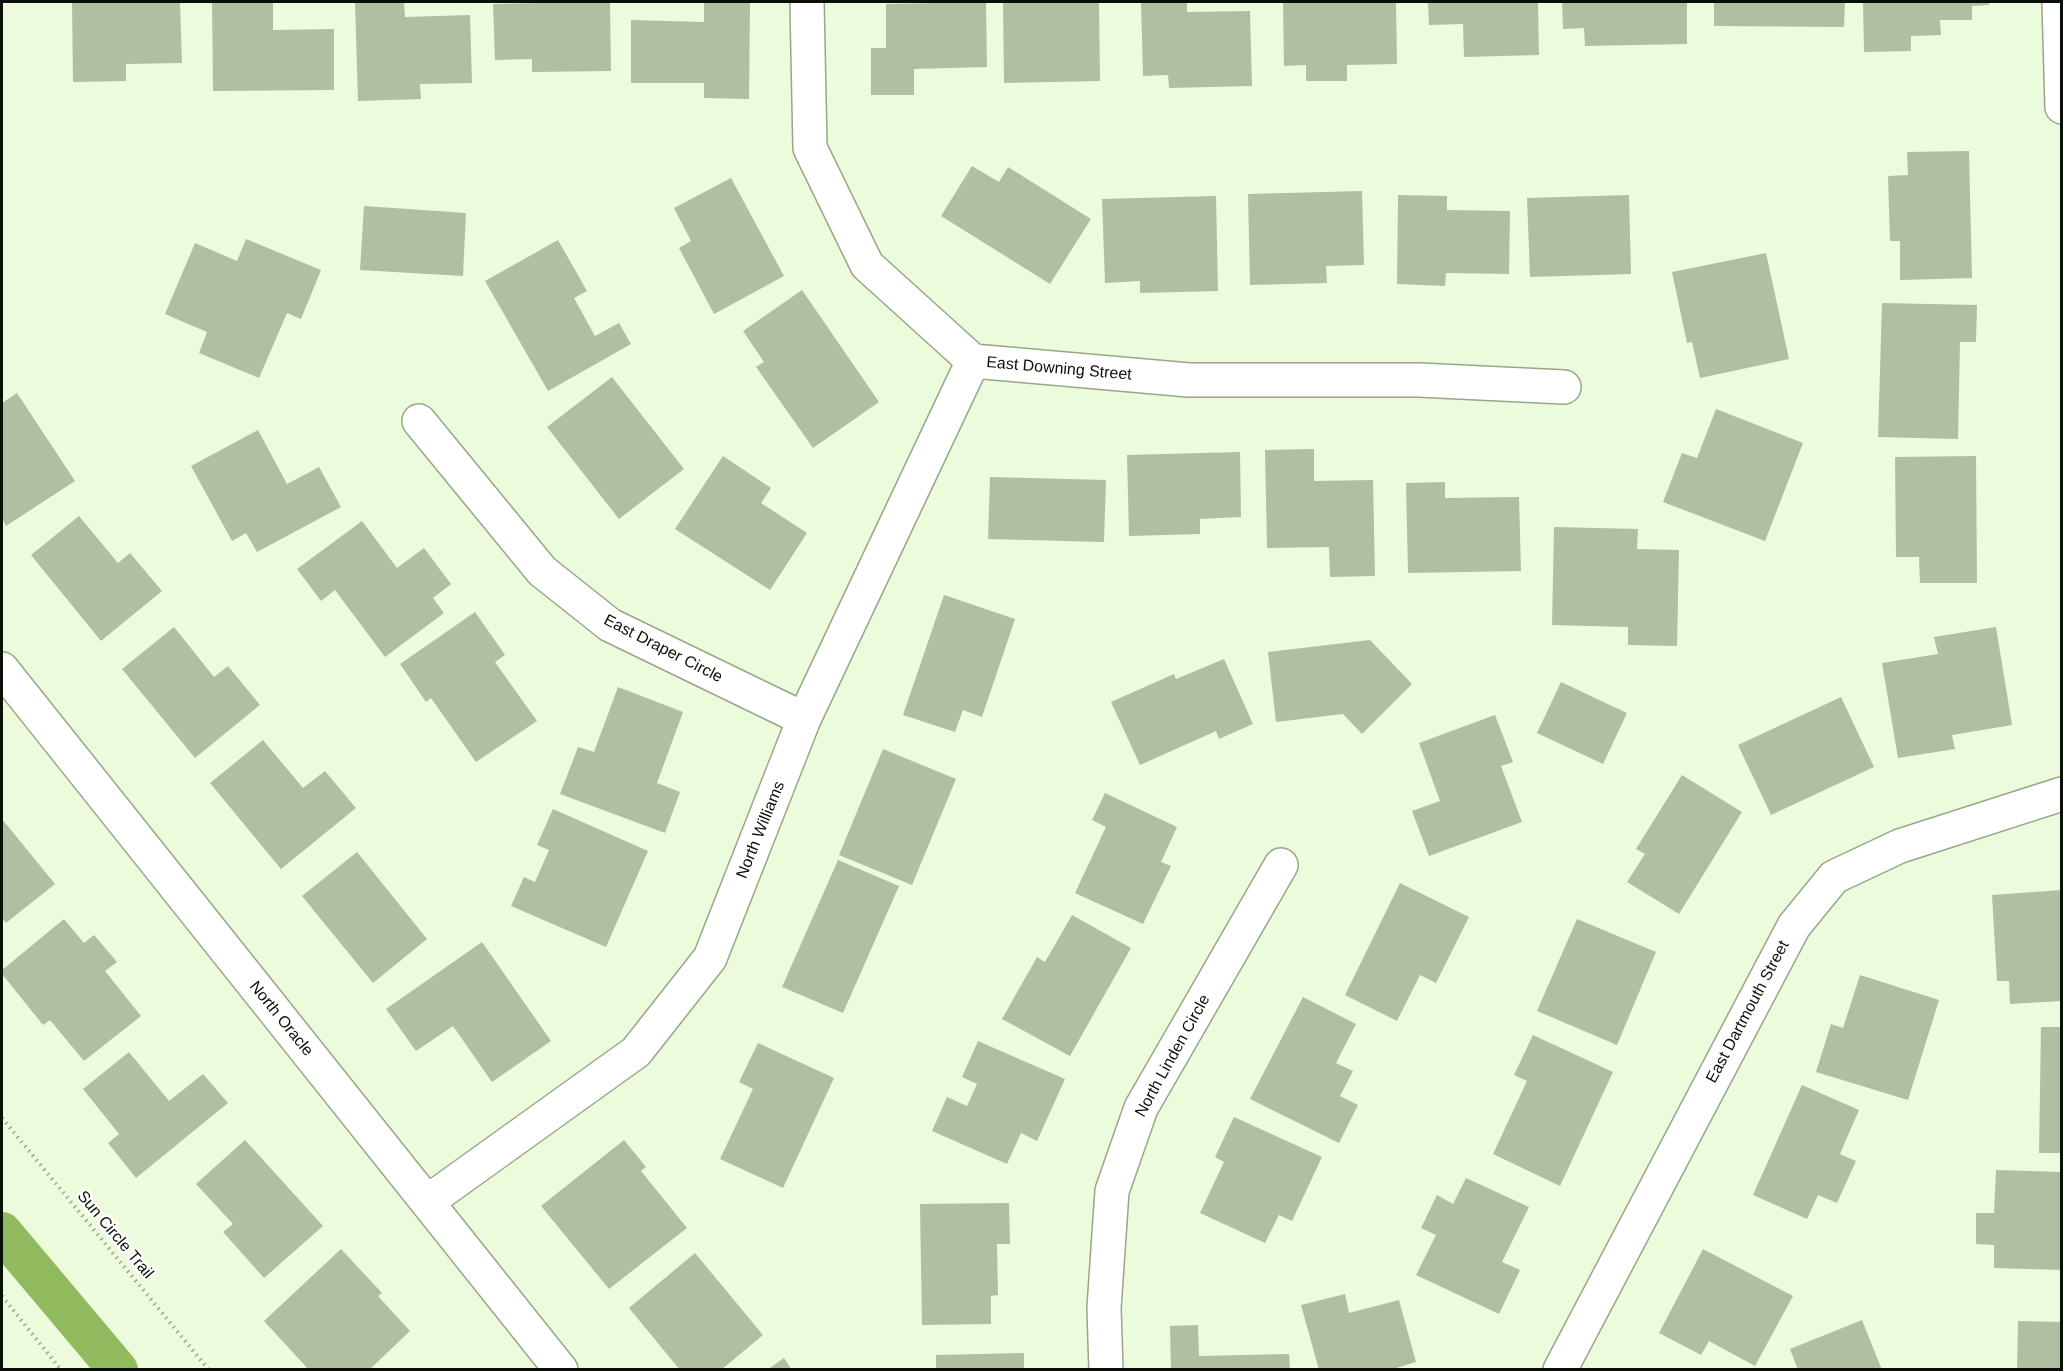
<!DOCTYPE html>
<html>
<head>
<meta charset="utf-8">
<style>
	body { margin:0 }
	#map { position:relative; width:2063px; height:1371px; overflow:hidden; background:#ebfbdc; font-family:Arial,sans-serif }
	canvas { display:block }
	.frame { position:absolute; inset:0; border:3px solid #0b1006; pointer-events:none }
</style>
</head>
<body>
<div id="map">
<canvas width="2063" height="1371"></canvas>
<div class="frame"></div>
</div>
<script>
const c = document.querySelector('canvas').getContext('2d');
c.lineJoin = 'round';
function trace(path, color, width, dash) {
  c.strokeStyle = color;
  c.lineWidth = width;
  c.lineCap = dash ? 'butt' : 'round';
  c.setLineDash(dash || []);
  c.stroke(path);
}
function paint(path, color) {
  c.fillStyle = color;
  c.fill(path, 'evenodd');
}
function label(font, color, halo, rows, align = 'center') {
  c.font = font + ' Arial,sans-serif';
  c.lineWidth = 5;
  c.setLineDash([]);
  c.textBaseline = 'middle';
  c.strokeStyle = halo;
  c.fillStyle = color;
  for (const [text, x, y, turn = 0] of rows) {
    c.save();
    c.translate(x, y);
    c.rotate((+turn || 0) * Math.PI / 180);
    c.textAlign = isNaN(turn) ? turn : align;
    if (halo) c.strokeText(text, 0, 0);
    c.fillText(text, 0, 0);
    c.restore();
  }
}
trace(new Path2D(`
	M 2,1232 L 118,1370`), '#90ba5d', 40);
paint(new Path2D(`
	M 72,2 L 180,2 L 182,63 L 126,64 L 126,81 L 73,82 Z
	M 212,2 L 273,2 L 273,30 L 334,29 L 334,90 L 213,91 Z
	M 355,2 L 404,2 L 405,17 L 470,15 L 472,83 L 420,84 L 421,99 L 358,101 Z
	M 539,2 L 610,2 L 611,71 L 532,72 L 532,59 L 495,60 L 493,4 L 539,3 Z
	M 704,2 L 750,2 L 749,99 L 704,98 L 704,83 L 631,83 L 631,20 L 704,22 Z
	M 931,2 L 986,2 L 987,67 L 914,69 L 914,95 L 871,95 L 871,48 L 886,48 L 886,4 L 932,3 Z
	M 1003,2 L 1099,2 L 1100,81 L 1004,83 Z
	M 1141,2 L 1187,2 L 1187,12 L 1250,11 L 1252,86 L 1169,88 L 1168,75 L 1143,76 Z
	M 1283,2 L 1396,2 L 1397,64 L 1347,65 L 1347,81 L 1306,81 L 1306,65 L 1284,66 Z
	M 1428,2 L 1538,2 L 1539,55 L 1464,57 L 1463,24 L 1429,25 Z
	M 1562,2 L 1687,2 L 1687,44 L 1585,46 L 1584,28 L 1563,29 Z
	M 1714,2 L 1845,2 L 1844,27 L 1714,26 Z
	M 1863,2 L 1989,2 L 1989,5 L 1972,6 L 1972,20 L 1940,20 L 1941,35 L 1911,36 L 1911,51 L 1864,52 Z
	M 1969,151 L 1972,278 L 1900,280 L 1900,241 L 1890,241 L 1888,176 L 1908,175 L 1907,152 Z
	M 972,166 L 999,182 L 1008,167 L 1091,219 L 1050,284 L 941,216 Z
	M 731,178 L 784,276 L 714,314 L 679,248 L 691,241 L 674,208 Z
	M 1362,191 L 1364,265 L 1326,266 L 1327,283 L 1250,285 L 1248,194 Z
	M 1398,195 L 1447,196 L 1447,210 L 1510,211 L 1509,274 L 1446,273 L 1445,286 L 1397,284 Z
	M 1629,195 L 1631,274 L 1530,277 L 1527,198 Z
	M 1216,196 L 1218,291 L 1140,293 L 1140,281 L 1105,283 L 1102,199 Z
	M 364,206 L 466,213 L 463,276 L 360,270 Z
	M 246,239 L 321,270 L 301,319 L 287,313 L 259,378 L 199,353 L 207,332 L 165,314 L 195,243 L 237,261 Z
	M 558,240 L 587,291 L 574,298 L 595,336 L 619,323 L 631,344 L 548,391 L 485,281 Z
	M 1766,253 L 1789,359 L 1700,378 L 1692,342 L 1687,343 L 1672,272 Z
	M 802,290 L 879,402 L 813,448 L 756,367 L 764,362 L 743,331 Z
	M 1882,303 L 1977,305 L 1976,342 L 1960,342 L 1958,439 L 1878,437 Z
	M 612,377 L 684,469 L 619,519 L 547,427 Z
	M 17,393 L 75,481 L 6,526 L 2,518 L 2,403 Z
	M 1716,409 L 1803,443 L 1765,541 L 1663,502 L 1682,453 L 1697,458 Z
	M 258,430 L 287,484 L 319,467 L 341,507 L 257,552 L 246,533 L 232,541 L 191,466 Z
	M 1314,449 L 1314,481 L 1373,480 L 1375,576 L 1330,577 L 1329,547 L 1267,548 L 1265,450 Z
	M 1240,452 L 1241,517 L 1200,519 L 1200,534 L 1129,536 L 1127,455 Z
	M 723,456 L 771,488 L 761,503 L 807,533 L 770,590 L 675,529 Z
	M 1976,456 L 1977,583 L 1920,583 L 1919,557 L 1896,557 L 1895,457 Z
	M 990,477 L 1106,480 L 1104,542 L 988,539 Z
	M 1445,482 L 1445,498 L 1519,497 L 1521,571 L 1408,573 L 1406,483 Z
	M 79,516 L 118,563 L 130,553 L 162,591 L 101,641 L 31,555 Z
	M 362,521 L 397,568 L 424,548 L 451,584 L 433,598 L 444,613 L 385,657 L 335,590 L 321,601 L 297,569 Z
	M 1554,527 L 1638,529 L 1637,549 L 1679,550 L 1677,646 L 1628,645 L 1628,627 L 1552,625 Z
	M 944,595 L 1015,619 L 982,717 L 963,710 L 955,732 L 903,715 Z
	M 475,612 L 505,655 L 495,662 L 537,721 L 476,762 L 431,698 L 426,702 L 400,664 Z
	M 174,627 L 214,677 L 228,666 L 260,705 L 195,758 L 122,669 Z
	M 1996,627 L 2012,725 L 1952,735 L 1955,749 L 1898,758 L 1882,663 L 1938,654 L 1934,637 Z
	M 1370,640 L 1412,684 L 1362,734 L 1343,714 L 1276,722 L 1268,652 Z
	M 1224,659 L 1253,724 L 1219,739 L 1216,731 L 1140,765 L 1111,702 L 1174,674 L 1176,679 Z
	M 1561,682 L 1627,713 L 1603,764 L 1537,733 Z
	M 618,687 L 683,712 L 657,783 L 680,792 L 665,833 L 560,794 L 578,747 L 594,752 Z
	M 1841,697 L 1874,767 L 1771,815 L 1738,745 Z
	M 1495,715 L 1513,762 L 1501,766 L 1522,822 L 1429,856 L 1412,811 L 1440,801 L 1419,743 Z
	M 263,740 L 303,788 L 325,771 L 356,808 L 281,869 L 210,783 Z
	M 883,749 L 956,779 L 912,885 L 839,855 Z
	M 1682,775 L 1742,812 L 1679,914 L 1627,882 L 1645,854 L 1636,849 Z
	M 1105,793 L 1177,827 L 1161,862 L 1171,866 L 1143,924 L 1075,893 L 1106,827 L 1092,820 Z
	M 553,809 L 648,851 L 606,947 L 511,906 L 524,877 L 535,882 L 549,850 L 537,845 Z
	M 2,819 L 55,884 L 6,923 L 2,918 Z
	M 357,852 L 427,939 L 373,983 L 302,896 Z
	M 838,860 L 899,886 L 843,1013 L 782,987 Z
	M 1400,883 L 1469,917 L 1436,983 L 1420,975 L 1397,1021 L 1345,995 Z
	M 2062,890 L 2062,1001 L 2010,1004 L 2009,981 L 1997,981 L 1992,895 Z
	M 1072,915 L 1131,948 L 1070,1056 L 1002,1019 L 1037,957 L 1045,962 Z
	M 64,919 L 84,943 L 94,935 L 117,962 L 105,971 L 141,1016 L 84,1061 L 50,1020 L 43,1025 L 2,974 L 2,970 Z
	M 1577,919 L 1656,952 L 1617,1045 L 1537,1011 Z
	M 482,942 L 551,1041 L 492,1082 L 453,1026 L 416,1051 L 386,1009 Z
	M 1860,975 L 1939,1000 L 1908,1100 L 1816,1072 L 1831,1024 L 1843,1028 Z
	M 1303,997 L 1356,1024 L 1336,1063 L 1353,1071 L 1340,1096 L 1358,1105 L 1339,1143 L 1250,1099 Z
	M 2041,1027 L 2062,1027 L 2062,1153 L 2039,1153 Z
	M 1533,1035 L 1613,1072 L 1560,1186 L 1493,1154 L 1527,1081 L 1514,1075 Z
	M 978,1041 L 1065,1079 L 1037,1141 L 1021,1133 L 1007,1164 L 932,1131 L 947,1097 L 967,1106 L 977,1084 L 962,1077 Z
	M 758,1043 L 834,1078 L 783,1188 L 720,1159 L 753,1089 L 739,1082 Z
	M 129,1052 L 169,1101 L 203,1074 L 228,1103 L 136,1178 L 108,1143 L 119,1134 L 83,1089 Z
	M 1802,1085 L 1859,1110 L 1840,1154 L 1856,1161 L 1837,1203 L 1818,1195 L 1807,1219 L 1753,1195 Z
	M 1234,1117 L 1322,1157 L 1292,1221 L 1279,1215 L 1265,1243 L 1200,1213 L 1224,1162 L 1215,1157 Z
	M 245,1140 L 323,1226 L 264,1278 L 223,1232 L 233,1224 L 196,1184 Z
	M 624,1140 L 646,1167 L 641,1171 L 687,1228 L 609,1289 L 541,1206 Z
	M 1996,1170 L 2062,1172 L 2062,1270 L 1994,1268 L 1994,1245 L 1976,1244 L 1976,1213 L 1994,1213 Z
	M 1466,1178 L 1529,1207 L 1502,1262 L 1520,1270 L 1499,1314 L 1416,1275 L 1436,1235 L 1421,1228 L 1437,1195 L 1453,1204 Z
	M 1009,1203 L 1010,1244 L 997,1244 L 998,1295 L 991,1296 L 991,1324 L 922,1325 L 920,1204 Z
	M 341,1249 L 382,1293 L 378,1296 L 410,1331 L 369,1370 L 309,1370 L 264,1321 Z
	M 1703,1249 L 1793,1296 L 1755,1366 L 1709,1341 L 1701,1355 L 1659,1333 Z
	M 695,1253 L 763,1335 L 721,1370 L 680,1370 L 629,1308 Z
	M 1345,1294 L 1349,1313 L 1399,1300 L 1416,1362 L 1390,1370 L 1319,1370 L 1301,1305 Z
	M 1862,1320 L 1882,1370 L 1798,1370 L 1790,1349 Z
	M 2018,1321 L 2062,1322 L 2062,1370 L 2017,1370 Z
	M 1198,1325 L 1199,1356 L 1289,1354 L 1290,1370 L 1171,1370 L 1170,1326 Z
	M 1024,1353 L 1024,1370 L 936,1370 L 936,1355 Z
	M 784,1358 L 792,1370 L 767,1370 Z`), '#b0bfa1');
const minor = new Path2D(`
	M 807,2 L 810,148 L 867,265 L 973,361 L 1189,380 L 1419,380 L 1564,387
	M 2059,2 L 2062,107
	M 419,421 L 542,571 L 610,625 L 804,719
	M 2,669 L 561,1370
	M 427,1202 L 636,1052 L 710,958 L 804,719 L 973,361
	M 1106,1370 L 1104,1308 L 1112,1191 L 1141,1108 L 1281,865
	M 1560,1370 L 1794,926 L 1834,877 L 1900,846 L 2062,794`);
trace(minor, '#98a689', 36);
trace(new Path2D(`
	M 2,1118 L 209,1370
	M 2,1296 L 61,1370`), '#9ba78f', 4, [1.5, 4.5]);
trace(minor, '#fff', 33);
label('16px', '#0b1006', '#fff', [
	["East Downing Street",1059,369,5],
	["East Draper Circle",663,649,27],
	["North Williams",761,830,-68],
	["East Dartmouth Street",1748,1012,-62],
	["North Oracle",281,1019,51],
	["North Linden Circle",1173,1056,-61],
	["Sun Circle Trail",115,1235,50]
]);
</script>
</body>
</html>
